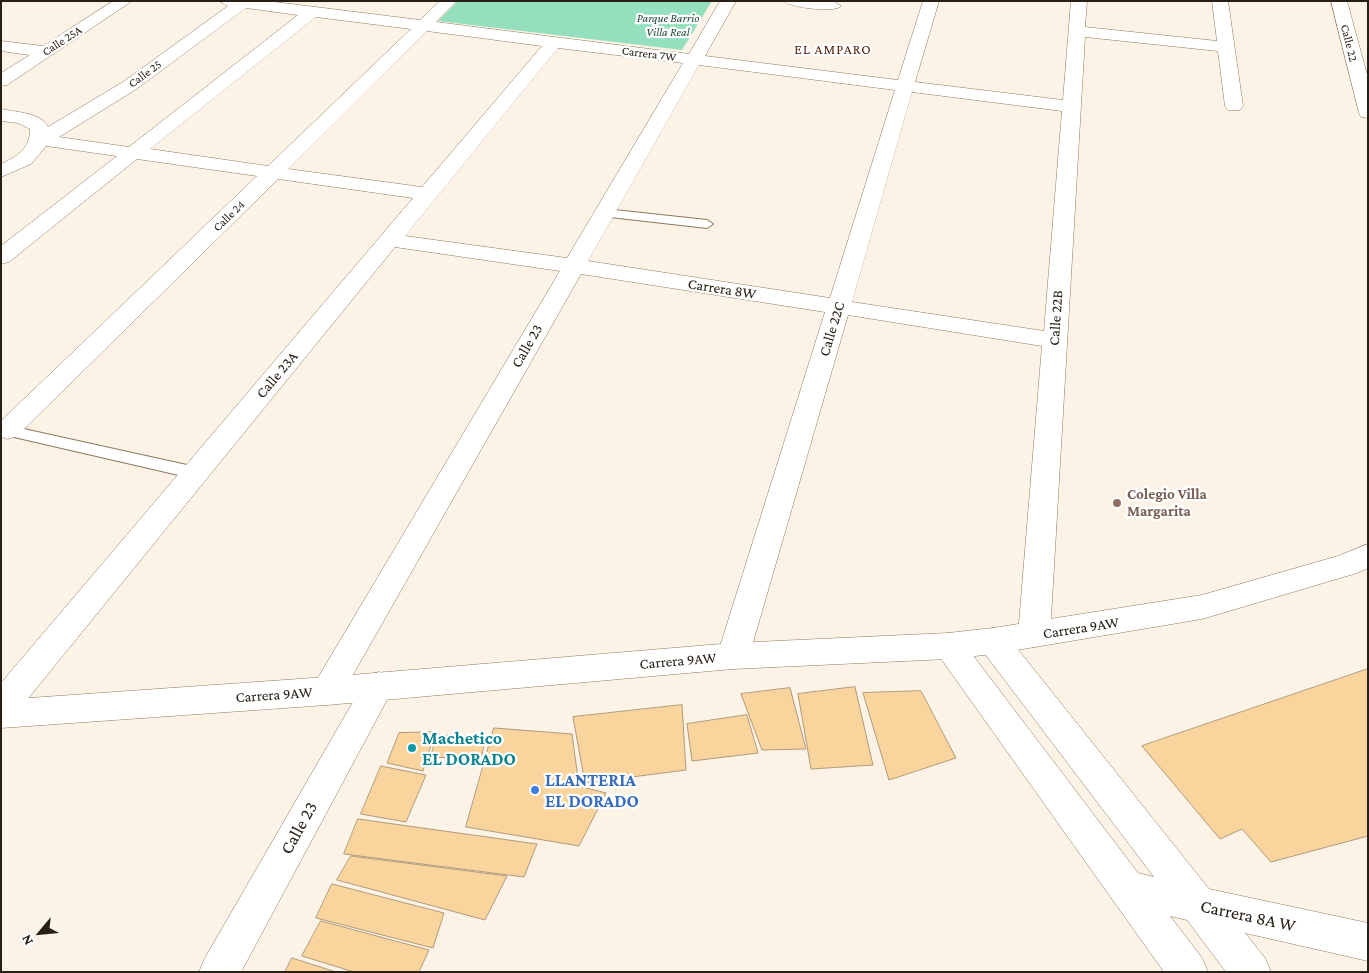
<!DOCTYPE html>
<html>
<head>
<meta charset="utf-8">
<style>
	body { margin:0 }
	#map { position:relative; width:1369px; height:973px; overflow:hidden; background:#fcf3e6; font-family:"Crimson Pro",serif }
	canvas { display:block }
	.frame { position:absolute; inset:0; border:2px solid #282014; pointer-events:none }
	.north { position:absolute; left:15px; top:908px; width:50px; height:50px; -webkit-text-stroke:4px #fff; paint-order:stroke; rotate:242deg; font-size:14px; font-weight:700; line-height:20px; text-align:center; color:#282014 }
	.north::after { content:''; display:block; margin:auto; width:18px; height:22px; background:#282014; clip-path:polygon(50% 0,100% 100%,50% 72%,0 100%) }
</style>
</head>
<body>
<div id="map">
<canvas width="1369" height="973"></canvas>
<div class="frame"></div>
<div class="north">N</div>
</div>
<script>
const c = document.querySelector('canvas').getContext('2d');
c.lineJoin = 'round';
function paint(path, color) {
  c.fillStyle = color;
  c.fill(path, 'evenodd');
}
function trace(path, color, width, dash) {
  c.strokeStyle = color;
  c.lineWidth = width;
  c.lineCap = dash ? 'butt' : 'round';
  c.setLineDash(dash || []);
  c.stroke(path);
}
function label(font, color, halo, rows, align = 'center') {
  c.font = font + ' "Crimson Pro",serif';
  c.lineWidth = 4.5;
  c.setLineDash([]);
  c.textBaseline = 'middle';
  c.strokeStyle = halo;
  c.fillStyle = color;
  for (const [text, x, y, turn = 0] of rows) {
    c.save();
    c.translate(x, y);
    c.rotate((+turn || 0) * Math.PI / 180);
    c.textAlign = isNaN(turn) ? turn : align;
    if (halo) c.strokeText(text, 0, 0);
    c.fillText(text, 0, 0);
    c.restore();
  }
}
paint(new Path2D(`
	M 458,1 L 712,1 L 682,50 L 438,21 Z`), '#94dfbe');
const building = new Path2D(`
	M 1368,669 L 1368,836 L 1271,862 L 1242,829 L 1220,839 L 1142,746 Z
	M 855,687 L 873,765 L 811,769 L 798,694 Z
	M 790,688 L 806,749 L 762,750 L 741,694 Z
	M 921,691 L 956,758 L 889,780 L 863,693 Z
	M 682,705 L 686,770 L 585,783 L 573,717 Z
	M 747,715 L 758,753 L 692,761 L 687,724 Z
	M 494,728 L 572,734 L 579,786 L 606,793 L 579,846 L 466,827 Z
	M 435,732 L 423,771 L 387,763 L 399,733 Z
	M 437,735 L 486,737 L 481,759 L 431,757 Z
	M 381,766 L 426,775 L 406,822 L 361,814 Z
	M 358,819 L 537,844 L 524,877 L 344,854 Z
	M 351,856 L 507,876 L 485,920 L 337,880 Z
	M 332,884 L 444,913 L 433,948 L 316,918 Z
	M 321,921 L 429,950 L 419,972 L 354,972 L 302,956 Z
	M 292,958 L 336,972 L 285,972 Z`);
paint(building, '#f9d49d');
trace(building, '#af9a7b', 1);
const service = new Path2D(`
	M 605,209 L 707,220 L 713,224 L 707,228 L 601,216 L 599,213 L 601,210 Z
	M 1,424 L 196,467 L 202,469 L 204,473 L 202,477 L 196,479 L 1,434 Z`);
const minor = new Path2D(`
	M 113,1 L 132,1 L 7,85 L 1,86 L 1,73 L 30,55 L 1,51 L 1,41 L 43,46 Z
	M 219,1 L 267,1 L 420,20 L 440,1 L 457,1 L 436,22 L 689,54 L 720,1 L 736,1 L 705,56 L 898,80 L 923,1 L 939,1 L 915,82 L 1063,100 L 1071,1 L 1087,1 L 1085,27 L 1217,41 L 1212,1 L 1228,1 L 1243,106 L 1240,110 L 1228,110 L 1225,106 L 1218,51 L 1085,37 L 1050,635 L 1045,644 L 1034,647 L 1023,644 L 1018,635 L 1042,346 L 848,315 L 749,656 L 744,665 L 733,669 L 722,665 L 717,656 L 825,312 L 581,274 L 338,701 L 327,705 L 316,701 L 311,691 L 316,681 L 560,271 L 395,247 L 13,717 L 1,721 L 1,683 L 413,198 L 278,179 L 17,436 L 8,439 L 1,437 L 1,421 L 257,176 L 137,159 L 9,262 L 1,264 L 1,246 L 117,156 L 46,146 L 31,164 L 1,177 L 1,164 C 18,156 30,149 30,129 L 18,123 L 1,121 L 1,109 C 16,112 42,113 48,127 L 123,82 L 228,6 ZM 246,8 L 298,15 L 129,147 L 59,137 L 135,90 ZM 316,17 L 411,29 L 268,166 L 150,149 ZM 427,31 L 542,46 L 422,187 L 288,169 ZM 558,48 L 683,63 L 567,258 L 405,236 ZM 699,65 L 895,90 L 830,298 L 588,261 ZM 912,92 L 1062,111 L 1044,331 L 852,302 Z
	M 784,1 L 833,1 L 841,6 C 836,13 790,8 784,1 Z
	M 1331,1 L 1347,1 L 1368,78 L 1368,118 L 1361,117 L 1359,113 Z
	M 993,628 L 1004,632 L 1209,889 L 1368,923 L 1368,961 L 1245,933 L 1265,958 L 1271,972 L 1226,972 L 1187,920 L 1170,916 L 1202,958 L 1208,972 L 1164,972 L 932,646 L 937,637 L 948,633 L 959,637 L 1138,873 L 1154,877 L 982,650 L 977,641 L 982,632 Z
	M 379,672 L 390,676 L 395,685 L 241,972 L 199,972 L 205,958 L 368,676 Z`);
const secondary = new Path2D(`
	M 1368,544 L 1368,568 L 1357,573 L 1202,619 L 993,654 L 948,659 L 733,669 L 327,705 L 1,728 L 1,700 L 327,677 L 733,643 L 948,633 L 993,628 L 1202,595 L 1338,556 Z`);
trace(service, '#8d795b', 2);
trace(minor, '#8d795b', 1);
trace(secondary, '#8d795b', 1);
paint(service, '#fff');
paint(minor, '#fff');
paint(secondary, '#fff');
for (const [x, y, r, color] of [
	[1117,503,5,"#8d6e63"],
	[412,748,5,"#0f9aa8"],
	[535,790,5,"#3f7fe0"]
]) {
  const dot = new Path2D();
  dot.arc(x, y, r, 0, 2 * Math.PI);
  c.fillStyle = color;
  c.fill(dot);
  trace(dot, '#fff', 2);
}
label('italic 12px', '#183f2f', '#fff', [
	["Parque Barrio",668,18],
	["Villa Real",668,32]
]);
label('12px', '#282014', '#fff', [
	["Calle 25A",62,41,-33],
	["Calle 22",1349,43,76],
	["Carrera 7W",649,54,7],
	["Calle 25",145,74,-36],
	["Calle 24",229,216,-44]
]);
c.letterSpacing = '1px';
label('14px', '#54230d', '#fff', [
	["EL AMPARO",833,50]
]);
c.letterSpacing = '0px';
label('15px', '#282014', '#fff', [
	["Carrera 8W",722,289,9],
	["Calle 22B",1056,318,-86],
	["Calle 22C",832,329,-73],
	["Calle 23",527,346,-60],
	["Calle 23A",277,375,-50],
	["Carrera 9AW",1081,628,-9],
	["Carrera 9AW",678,661,-5],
	["Carrera 9AW",274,695,-4]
]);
label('bold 15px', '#785e54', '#fff', [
	["Colegio Villa",1127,494],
	["Margarita",1127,511]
], 'left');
label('bold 18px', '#0d838f', '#fff', [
	["Machetico",422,738],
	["EL DORADO",422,759]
], 'left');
label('bold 18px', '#366cbe', '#fff', [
	["LLANTERIA",545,780],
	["EL DORADO",545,801]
], 'left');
label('18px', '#282014', '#fff', [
	["Calle 23",299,828,-61],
	["Carrera 8A W",1248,916,12]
]);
</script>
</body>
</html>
